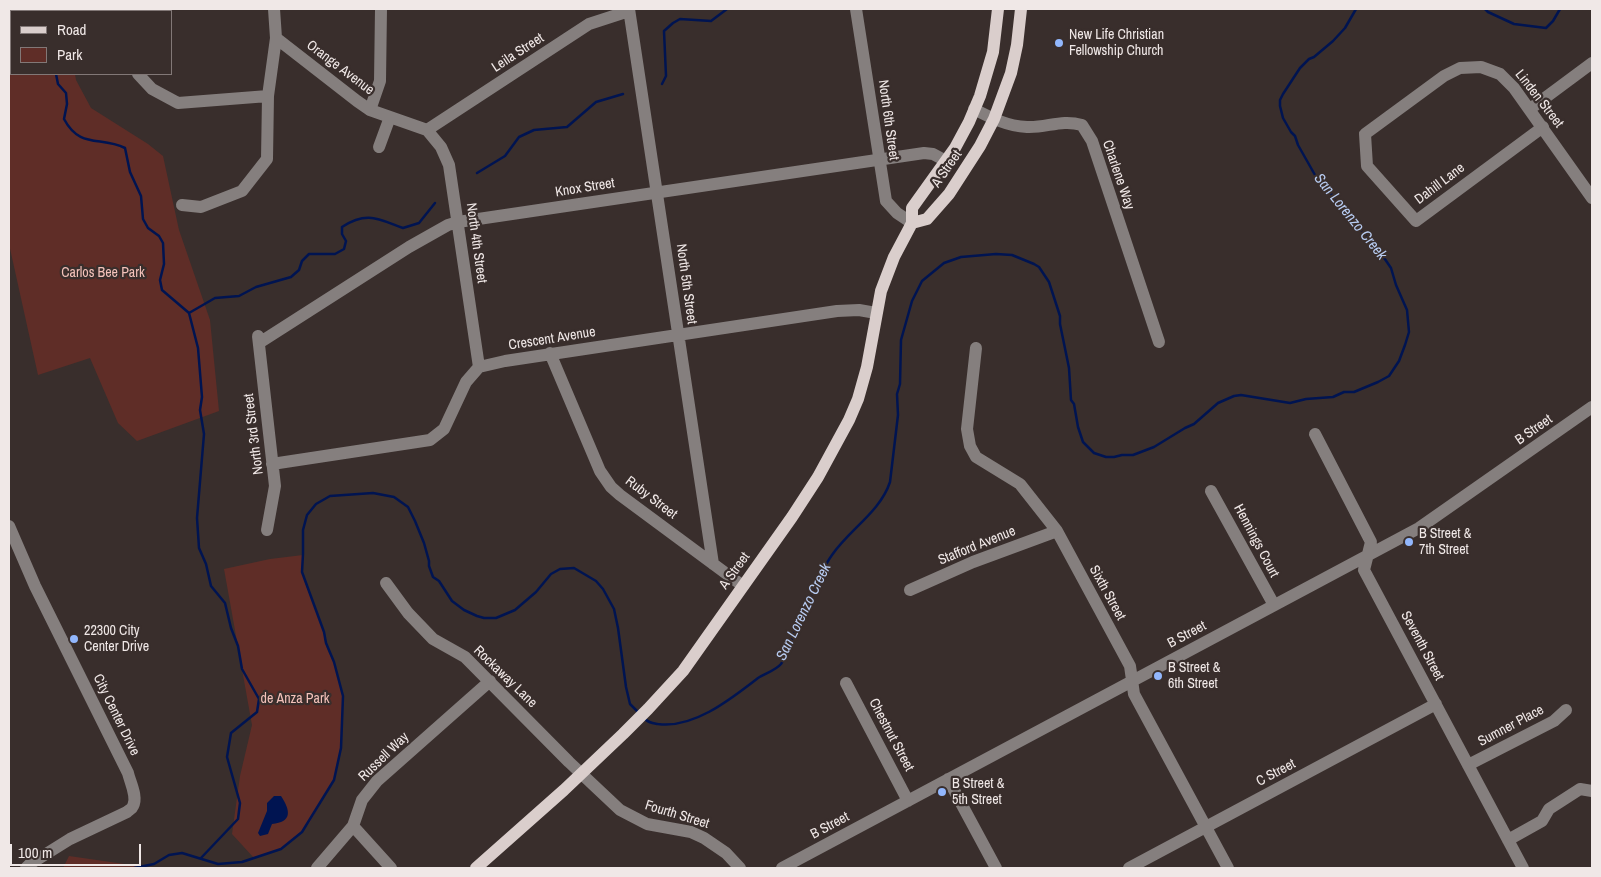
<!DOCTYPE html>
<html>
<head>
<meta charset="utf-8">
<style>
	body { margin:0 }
	#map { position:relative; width:1601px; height:877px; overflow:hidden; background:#392e2c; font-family:"Archivo Narrow",sans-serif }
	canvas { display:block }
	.frame { position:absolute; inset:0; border:10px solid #f0e8e7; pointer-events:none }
	.legend { position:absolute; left:10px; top:10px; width:162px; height:65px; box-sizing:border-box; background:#392e2c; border:1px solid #827877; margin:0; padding:6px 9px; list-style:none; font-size:15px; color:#f0e8e7 }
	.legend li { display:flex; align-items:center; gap:10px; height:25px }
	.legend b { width:25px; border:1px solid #827877 }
	.scale { position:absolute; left:10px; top:844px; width:131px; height:22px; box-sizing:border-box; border:2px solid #f0e8e7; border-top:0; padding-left:6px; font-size:15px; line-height:18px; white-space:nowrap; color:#f0e8e7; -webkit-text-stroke:4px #392e2c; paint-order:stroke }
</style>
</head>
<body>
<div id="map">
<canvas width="1601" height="877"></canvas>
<div class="frame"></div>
<ul class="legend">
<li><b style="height:6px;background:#dacecc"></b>Road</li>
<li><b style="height:14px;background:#5f2d27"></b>Park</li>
</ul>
<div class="scale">100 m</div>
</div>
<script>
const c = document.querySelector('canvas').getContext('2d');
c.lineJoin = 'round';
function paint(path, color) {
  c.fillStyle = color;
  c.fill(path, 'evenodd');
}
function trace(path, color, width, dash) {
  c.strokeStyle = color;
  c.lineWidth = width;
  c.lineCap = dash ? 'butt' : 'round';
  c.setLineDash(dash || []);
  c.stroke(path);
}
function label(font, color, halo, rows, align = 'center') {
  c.font = font + ' "Archivo Narrow",sans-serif';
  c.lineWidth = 4.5;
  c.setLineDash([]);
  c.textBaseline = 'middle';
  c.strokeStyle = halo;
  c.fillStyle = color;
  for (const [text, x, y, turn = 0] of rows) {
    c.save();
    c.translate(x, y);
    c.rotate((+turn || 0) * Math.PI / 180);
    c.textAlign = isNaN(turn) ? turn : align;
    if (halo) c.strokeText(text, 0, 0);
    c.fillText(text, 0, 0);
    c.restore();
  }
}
paint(new Path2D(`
	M 9,9 L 71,9 L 71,11 L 11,11 L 11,74 L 75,74 L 76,80 L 91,108 L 148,144 L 163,156 L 179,230 L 210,320 L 219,411 L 137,441 L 118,423 L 90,358 L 38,375 L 9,244 Z
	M 303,555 L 303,577 L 324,632 L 324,638 L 328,651 L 334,662 L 343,696 L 341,748 L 337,770 L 334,780 L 310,822 L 302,833 L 281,849 L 254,858 L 232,834 L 240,776 L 252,725 L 224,569 L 270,559 Z
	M 69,856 L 152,868 L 63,868 Z`), '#5f2d27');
paint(new Path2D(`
	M 274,796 L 281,796 C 291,811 292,822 272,824 L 268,834 L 260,836 L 258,833 L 267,811 L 267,803 Z`), '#001451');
trace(new Path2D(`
	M 1485,9 L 1488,12 L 1514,24 L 1546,28 L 1553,21 L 1560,9
	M 34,11 L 34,9
	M 56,74 L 58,84 L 66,93 L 67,104 L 64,119 C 80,149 100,136 125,148 L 130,172 L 141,196 L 143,219 L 148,228 L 159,236 L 163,243 L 164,264 L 160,280 L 162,290 L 189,313
	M 662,84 L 666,76 L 664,31 L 673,23 L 680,19 L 711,21 L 727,9
	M 477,173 L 505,156 L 519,137 L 534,130 L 567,127 L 596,102 L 623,94
	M 189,313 L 198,348 L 202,397 L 200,410 L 204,434 L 197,518 L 199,548 L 206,564 L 211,586 L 225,603 L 231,628 L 238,646 L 242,669 L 259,699 L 257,712 L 231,733 L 227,757 L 240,803 L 238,819 L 201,858
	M 189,313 L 215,298 L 239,296 L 256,287 L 291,277 L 299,270 L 302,261 L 309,254 L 335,254 L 344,249 L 346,241 L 342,234 L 342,227 C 367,211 378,219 403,228 L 419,223 L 435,203
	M 645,719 C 649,723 652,723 658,724 C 694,729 732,698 758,678 C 765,673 775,671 781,664 C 789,653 791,641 795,629 C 797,625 800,621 803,616 C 812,596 819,573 832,555 C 850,529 880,512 890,482 L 898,415 L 897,394 L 900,384 L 901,340 L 912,301 L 922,281 L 944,263 L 961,257 L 996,254 L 1012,255 L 1034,264 L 1039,267 L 1049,282 L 1060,316 L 1060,324 L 1069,368 L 1071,400 L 1074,404 L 1078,427 L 1083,442 L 1094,453 L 1106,457 L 1114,457 L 1122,455 L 1133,455 L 1154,447 L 1185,428 L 1194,424 L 1218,403 L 1234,396 L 1241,395 L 1290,403 L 1306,399 L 1333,397 L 1344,392 L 1354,392 L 1378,382 L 1389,376 L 1399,361 L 1405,345 L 1409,332 L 1407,310 L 1396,285 L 1391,268 L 1376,246 L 1349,218 L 1326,187 L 1315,175 L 1298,145 L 1295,136 L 1291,132 L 1283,118 L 1280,106 L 1280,100 L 1283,94 L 1300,68 L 1309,59 L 1314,57 L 1333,41 L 1345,28 L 1356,9
	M 134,868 L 154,864 L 169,855 L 182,853 L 218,864 L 242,862 L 281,849 L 302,832 L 334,780 L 341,748 L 343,696 L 334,662 L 326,643 L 324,632 L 302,572 L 303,554 L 303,530 L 307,515 L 316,504 L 330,496 L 373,493 L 394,497 L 408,507 L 415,521 L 424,543 L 429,561 L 429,566 L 433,577 L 439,581 L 452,601 L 464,610 L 477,616 L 484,618 L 496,618 L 515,610 L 536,592 L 551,574 L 560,569 L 574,568 L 596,581 L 603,589 L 614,609 L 618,628 L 626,687 L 630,704 L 639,713`), '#001451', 2.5);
trace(new Path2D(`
	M 629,9 L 713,564
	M 856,9 L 886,201 L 897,213 L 912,223
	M 131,11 L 132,9
	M 276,38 L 357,101 L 370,110 L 427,130 L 441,147 L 449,165 L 479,367
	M 138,74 L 152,89 L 178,103 L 268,96
	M 974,109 C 991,118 1007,126 1027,127 C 1047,128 1061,119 1082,125 L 1092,141 L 1159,342
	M 1530,109 L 1592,63
	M 370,110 L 380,81 L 381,9
	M 1543,127 L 1416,221 L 1367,166 L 1365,134 L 1444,76 L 1460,68 L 1481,67 L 1500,74 L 1514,88 L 1592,198
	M 427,130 L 589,24 L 629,11
	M 379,147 L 390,117
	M 182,205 L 201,207 L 242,191 L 267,159 L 268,96 L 276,38 L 274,9
	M 258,336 L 275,486 L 267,530
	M 259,343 L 409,247 L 448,225 L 458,222 L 924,153 L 933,154 L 946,161
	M 976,348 L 967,429 L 970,446 L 976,457 L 1020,484 L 1057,531 L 1130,666 L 1134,694 L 1228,868
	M 550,353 L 600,471 L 611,487 L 620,495 L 743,586
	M 1315,434 L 1371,542 L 1364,570 L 1523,868
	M 272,464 L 430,440 L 444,429 L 466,382 L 479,367 L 505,361 L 837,311 L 859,310 L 876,313
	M 1211,491 L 1274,605
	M 9,526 L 35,586 L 128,773 C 130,782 138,797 133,806 C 132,809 129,810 127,812 L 70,839 L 30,864 L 26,868
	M 386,583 L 408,613 L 433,639 L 465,657 L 569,762 L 620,810 L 647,824 L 691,832 L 704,838 L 726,853 L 740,868
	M 910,590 L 973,562 L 1057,531
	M 846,683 L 908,801
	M 1468,765 L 1554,721 L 1566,710
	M 948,779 L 996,868
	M 353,826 L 391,868
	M 1508,840 L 1542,821 L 1549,809 L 1580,789 L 1592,791
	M 317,868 L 353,826 L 362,800 L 377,781 L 490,681
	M 782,868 L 1419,528 L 1592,407
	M 1129,868 L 1436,704`), '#857f7e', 12);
trace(new Path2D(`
	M 912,223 L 927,219 L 949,194 L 980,146 L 994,119 L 1011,73 L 1017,45 L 1021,9
	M 476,868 L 564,790 L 623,734 L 648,709 L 683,671 L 792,517 L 818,477 L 849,420 L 858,399 L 867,367 L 881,291 L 894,257 L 912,223 L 912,208 L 955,148 L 969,122 L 980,96 L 993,52 L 998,9`), '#dacecc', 12);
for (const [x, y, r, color] of [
	[1059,43,5,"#92b7fd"],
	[1409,542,5,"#92b7fd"],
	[74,639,5,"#92b7fd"],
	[1158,676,5,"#92b7fd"],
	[942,792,5,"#92b7fd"]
]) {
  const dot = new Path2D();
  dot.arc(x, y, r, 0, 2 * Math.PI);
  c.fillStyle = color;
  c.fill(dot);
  trace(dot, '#392e2c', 2);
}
label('14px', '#f0e8e7', '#392e2c', [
	["New Life Christian",1069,35],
	["Fellowship Church",1069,51],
	["B Street &",1419,534],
	["7th Street",1419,550],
	["22300 City",84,631],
	["Center Drive",84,647],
	["B Street &",1168,668],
	["6th Street",1168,684],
	["B Street &",952,784],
	["5th Street",952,800]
], 'left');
label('14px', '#f0e8e7', '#392e2c', [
	["Leila Street",518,53,-33],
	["Orange Avenue",340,68,37],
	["Linden Street",1539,99,52],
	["North 6th Street",888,120,82],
	["A Street",947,169,-55],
	["Charlene Way",1118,175,71],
	["Dahill Lane",1440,184,-37],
	["Knox Street",585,188,-9],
	["North 4th Street",476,243,82],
	["North 5th Street",686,284,82],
	["Crescent Avenue",552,339,-9],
	["B Street",1534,430,-35],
	["North 3rd Street",254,434,-97],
	["Ruby Street",651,498,37],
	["Hennings Court",1256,541,62],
	["Stafford Avenue",977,546,-22],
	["A Street",735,571,-54],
	["Sixth Street",1107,593,61],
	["B Street",1187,635,-28],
	["Seventh Street",1422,646,62],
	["Rockaway Lane",505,677,44],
	["City Center Drive",116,715,64],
	["Sumner Place",1511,726,-28],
	["Chestnut Street",891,735,62],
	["Russell Way",384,757,-44],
	["C Street",1276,773,-28],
	["Fourth Street",677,815,17],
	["B Street",830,826,-28]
]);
label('14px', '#f4c2ba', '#392e2c', [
	["Carlos Bee Park",103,273],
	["de Anza Park",295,699]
]);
label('italic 15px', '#b8ccf2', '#392e2c', [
	["San Lorenzo Creek",1350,217,51],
	["San Lorenzo Creek",804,612,-64]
]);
</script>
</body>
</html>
